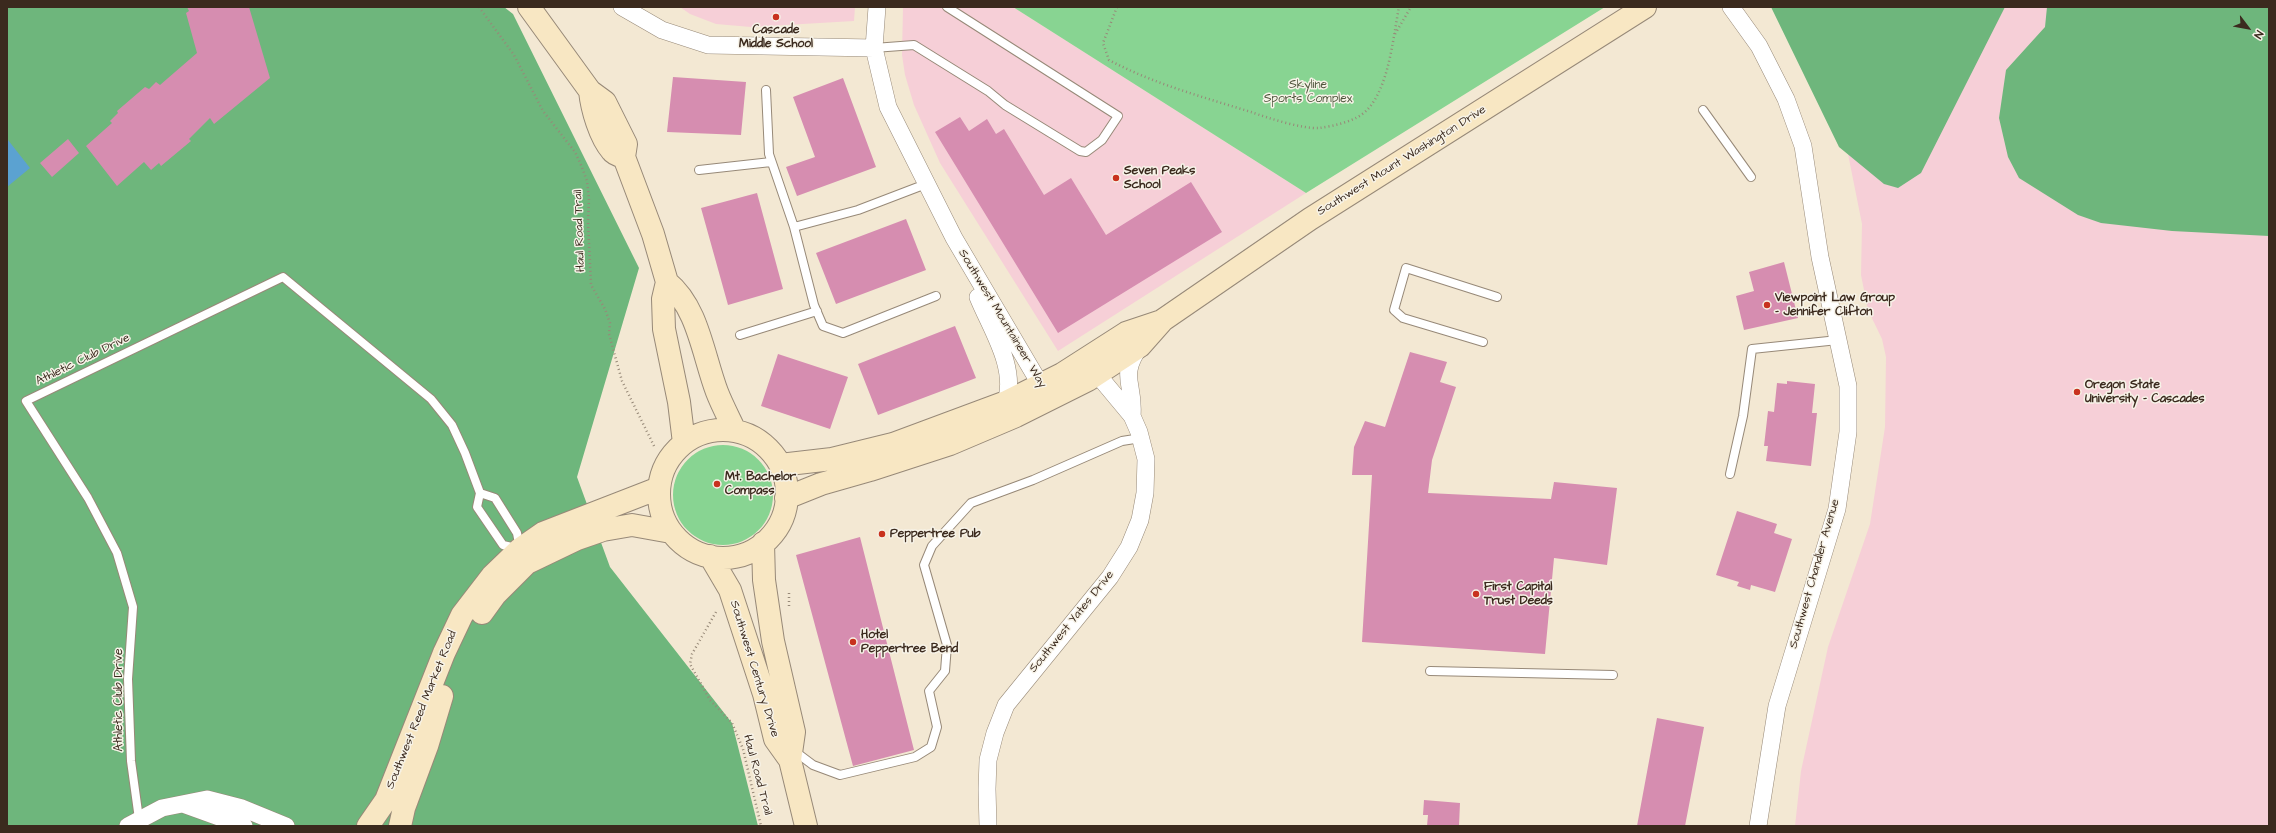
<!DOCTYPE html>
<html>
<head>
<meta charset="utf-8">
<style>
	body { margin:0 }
	#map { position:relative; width:2276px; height:833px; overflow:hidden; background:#f3e8d3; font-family:"Architects Daughter",sans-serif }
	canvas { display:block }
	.frame { position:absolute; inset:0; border:8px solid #3b2a1e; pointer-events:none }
	.north { position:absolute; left:2228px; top:8px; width:40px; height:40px; -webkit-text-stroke:3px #f7f3e8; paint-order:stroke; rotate:122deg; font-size:11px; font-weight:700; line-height:16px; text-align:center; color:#3b2a1e }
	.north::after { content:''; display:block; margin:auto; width:14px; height:18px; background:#3b2a1e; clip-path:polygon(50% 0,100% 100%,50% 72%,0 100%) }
</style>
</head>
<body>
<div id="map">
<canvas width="2276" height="833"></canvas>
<div class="frame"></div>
<div class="north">N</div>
</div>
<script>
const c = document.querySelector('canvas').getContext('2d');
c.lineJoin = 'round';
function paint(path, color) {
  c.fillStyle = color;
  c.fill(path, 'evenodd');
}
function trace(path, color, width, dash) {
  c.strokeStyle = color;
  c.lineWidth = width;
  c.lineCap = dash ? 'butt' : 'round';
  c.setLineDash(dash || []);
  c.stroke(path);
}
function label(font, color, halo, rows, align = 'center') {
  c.font = font + ' "Architects Daughter",sans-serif';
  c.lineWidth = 3;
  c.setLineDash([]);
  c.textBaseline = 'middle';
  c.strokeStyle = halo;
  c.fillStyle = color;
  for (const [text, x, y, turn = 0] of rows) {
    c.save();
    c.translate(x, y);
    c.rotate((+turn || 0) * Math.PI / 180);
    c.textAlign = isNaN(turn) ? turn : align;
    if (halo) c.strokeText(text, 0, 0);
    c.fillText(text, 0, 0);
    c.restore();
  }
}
paint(new Path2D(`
	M 680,7 L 855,7 L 854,21 L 751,27 L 716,24 L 690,14 Z
	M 903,7 L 1013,7 L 1306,193 L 1058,351 L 940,163 L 914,105 L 905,75 L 902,55 Z
	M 1774,7 L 2269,7 L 2269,826 L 1795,826 L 1801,771 L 1828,647 L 1870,524 L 1885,427 L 1886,357 L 1882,339 L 1868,310 L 1861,275 L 1862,224 L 1848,154 Z`), '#f6cfd7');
paint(new Path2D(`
	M 1013,7 L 1605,7 L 1306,193 Z
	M673 495a50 50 0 1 1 100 0a50 50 0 1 1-100 0Z`), '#88d492');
paint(new Path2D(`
	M 7,7 L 504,7 L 513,14 L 639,268 L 577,477 L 610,567 L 732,723 L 758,826 L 7,826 Z
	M 1771,7 L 2005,7 L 1921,173 L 1898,188 L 1884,184 L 1839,147 Z
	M 2047,7 L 2269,7 L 2269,236 L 2172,231 L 2101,223 L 2078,215 L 2019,178 L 2008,157 L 1999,118 L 2006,70 L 2045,27 Z`), '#6eb67c');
paint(new Path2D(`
	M 8,140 L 30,168 L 7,187 L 7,141 Z`), '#5ba2d1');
paint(new Path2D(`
	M 187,7 L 249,7 L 270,78 L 214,124 L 210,118 L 189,139 L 191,141 L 161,166 L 159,163 L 151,170 L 144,162 L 117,186 L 86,146 L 112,123 L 110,121 L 118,113 L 117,111 L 145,87 L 149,89 L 156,82 L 160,85 L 197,53 L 186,13 L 189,11 Z
	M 673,77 L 746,82 L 741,135 L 667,132 Z
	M 843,78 L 876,167 L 797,196 L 786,167 L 815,157 L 793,97 Z
	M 960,117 L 969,131 L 987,119 L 996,134 L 1004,129 L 1044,195 L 1071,178 L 1106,235 L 1191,182 L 1222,232 L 1058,333 L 935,132 Z
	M 68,139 L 79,153 L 52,177 L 40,163 Z
	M 757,193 L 783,289 L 728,305 L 701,208 Z
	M 906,219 L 926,270 L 836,304 L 816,253 Z
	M 1784,262 L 1798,318 L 1744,330 L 1736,296 L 1754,291 L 1749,272 Z
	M 955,326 L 976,378 L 878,415 L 858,364 Z
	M 1410,352 L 1447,362 L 1440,382 L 1456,387 L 1432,460 L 1428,493 L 1551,499 L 1554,482 L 1617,488 L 1607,565 L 1554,558 L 1545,654 L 1362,642 L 1372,475 L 1352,475 L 1354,447 L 1365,421 L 1385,427 Z
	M 778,354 L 848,377 L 830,429 L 761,406 Z
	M 1787,381 L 1815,384 L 1812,413 L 1817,413 L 1811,466 L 1766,461 L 1768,446 L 1764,446 L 1768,411 L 1774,412 L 1777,383 L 1787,384 Z
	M 1737,511 L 1777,524 L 1774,533 L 1792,539 L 1775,592 L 1751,585 L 1750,590 L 1737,586 L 1739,582 L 1716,575 Z
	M 860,537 L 914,750 L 853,766 L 796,555 Z
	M 1657,718 L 1704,727 L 1685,826 L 1637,826 Z
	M 1424,800 L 1460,803 L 1459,826 L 1427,826 L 1428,815 L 1423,815 Z`), '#d68db0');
const lane = new Path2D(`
	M 874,48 L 914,45 L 988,91 L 1005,105 L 1080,151 L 1086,152 L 1102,140 L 1118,116 L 947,7
	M 766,90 L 769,154 L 794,227
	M 1703,110 L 1751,177
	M 699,170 L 771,162
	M 926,184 L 858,210 L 794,227 L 814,305 L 823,326 L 843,333 L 936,296
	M 740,335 L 817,311
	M 1483,342 L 1403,318 L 1394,310 L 1406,268 L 1497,297
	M 1730,474 L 1743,416 L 1752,349 L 1838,340
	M 1430,671 L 1613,675
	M 793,750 L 813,765 L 840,775 L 915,757 L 931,747 L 937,727 L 929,691 L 945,671 L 947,645 L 924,565 L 932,546 L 971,503 L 1033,480 L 1122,441 L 1141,438
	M 139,819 L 131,761 L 128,679 L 133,607 L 117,553 L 88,498 L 26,401 L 283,277 L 431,399 L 452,425 L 465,453 L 480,493 L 477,507 L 503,545 L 520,549 L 517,533 L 495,498 L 480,493`);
const street = new Path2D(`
	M 622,7 L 662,30 L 708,45 L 874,48
	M 877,7 L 874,48 L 888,107 L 954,238 L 1046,394
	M 1731,7 L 1759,46 L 1786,99 L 1803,146 L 1820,257 L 1848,386 L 1848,432 L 1837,509 L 1777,706 L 1758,826
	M 978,297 C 991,329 1017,367 1006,402
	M 1132,416 C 1135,383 1118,378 1140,346
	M 183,804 L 244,826
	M 128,826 L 162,808 L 207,799 L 242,808 L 286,826
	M 988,826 L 987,789 L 988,760 L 995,733 L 1006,705 L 1110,577 L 1129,547 L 1140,520 L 1145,493 L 1146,459 L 1139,432 L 1132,416 L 1097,374`);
const secondary = new Path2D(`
	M 529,7 L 590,91 L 605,102 L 626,144 L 624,157 L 653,234 L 667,282 L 663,299 L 664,329 L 679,402 L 684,443
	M 590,91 C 592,110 600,137 612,151 C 614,154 620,156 624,157
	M 667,282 C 698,307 703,355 717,392 C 722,405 729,418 735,431
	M659 494a64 64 0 1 1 128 0a64 64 0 1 1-128 0Z
	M 780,465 L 832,459 L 893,444 L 1006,402 L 1062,374 L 1126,333 L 1162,321
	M 786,498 L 821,484 L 870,470 L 950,444 L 1016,416 L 1088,380 L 1140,346 L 1163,320 L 1310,219 L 1645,7
	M 763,543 L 764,580 L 773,641 L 794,732 L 790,760
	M 710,556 L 730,590 L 764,694 L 775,739 L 790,760 L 806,826
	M 482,613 L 495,595 L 527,563 L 577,539 L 603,530 L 632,525 L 671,532
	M 368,826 L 386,800 L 444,653 L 462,615 L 492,576 L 520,549 L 543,533 L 659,488
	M 400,826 L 404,808 L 427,746 L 442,696`);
trace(lane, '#978978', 10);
trace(street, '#978978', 18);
trace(secondary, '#978978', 24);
trace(new Path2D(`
	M 479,7 L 514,55 L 543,111 L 575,152 L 581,165 L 587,181 L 589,199 L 588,222 L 591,285 L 605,309 L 610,323 L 609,334 L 622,381 L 655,448
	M 1117,7 L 1103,43 L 1109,60 C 1154,84 1203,97 1251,112 C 1268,118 1302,129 1319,128 C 1334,126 1357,121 1367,110 C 1389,87 1393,38 1399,7
	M 1395,34 L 1411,7
	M 789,606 L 789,590
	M 716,612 L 692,654 L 690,664 L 710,700 L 732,723 L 743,749 L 761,826`), '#978978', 2.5, [1, 3]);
trace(lane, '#fff', 8);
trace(street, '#fff', 17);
trace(secondary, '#f8e7c3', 22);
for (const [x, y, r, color] of [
	[776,17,4,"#c8321e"],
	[1116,178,4,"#c8321e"],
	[1767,305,4,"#c8321e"],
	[2077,392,4,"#c8321e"],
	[717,484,4,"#c8321e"],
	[882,534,4,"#c8321e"],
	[1476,594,4,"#c8321e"],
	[853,642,4,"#c8321e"]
]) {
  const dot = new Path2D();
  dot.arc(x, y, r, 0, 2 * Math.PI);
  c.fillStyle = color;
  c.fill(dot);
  trace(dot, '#f7f3e8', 1.5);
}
label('bold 12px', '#3b2a1e', '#f7f3e8', [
	["Cascade",776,30,"center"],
	["Middle School",776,44,"center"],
	["Seven Peaks",1124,171],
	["School",1124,185],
	["Viewpoint Law Group",1775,298],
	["- Jennifer Clifton",1775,312],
	["Oregon State",2085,385],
	["University - Cascades",2085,399],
	["Mt. Bachelor",725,477],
	["Compass",725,491],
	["Peppertree Pub",890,534],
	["First Capital",1484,587],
	["Trust Deeds",1484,601],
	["Hotel",861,635],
	["Peppertree Bend",861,649]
], 'left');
label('12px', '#4e543b', '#f7f3e8', [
	["Skyline",1308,85],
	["Sports Complex",1308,99]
]);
label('12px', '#3b2a1e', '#f7f3e8', [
	["Southwest Mount Washington Drive",1402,161,-32],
	["Haul Road Trail",580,231,-92],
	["Southwest Mountaineer Way",1002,319,59],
	["Athletic Club Drive",83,360,-26],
	["Southwest Chandler Avenue",1815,574,-74],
	["Southwest Yates Drive",1072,622,-51],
	["Southwest Century Drive",754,669,73],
	["Athletic Club Drive",119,700,-90],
	["Southwest Reed Market Road",422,710,-68],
	["Haul Road Trail",757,775,75]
]);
</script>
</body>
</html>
